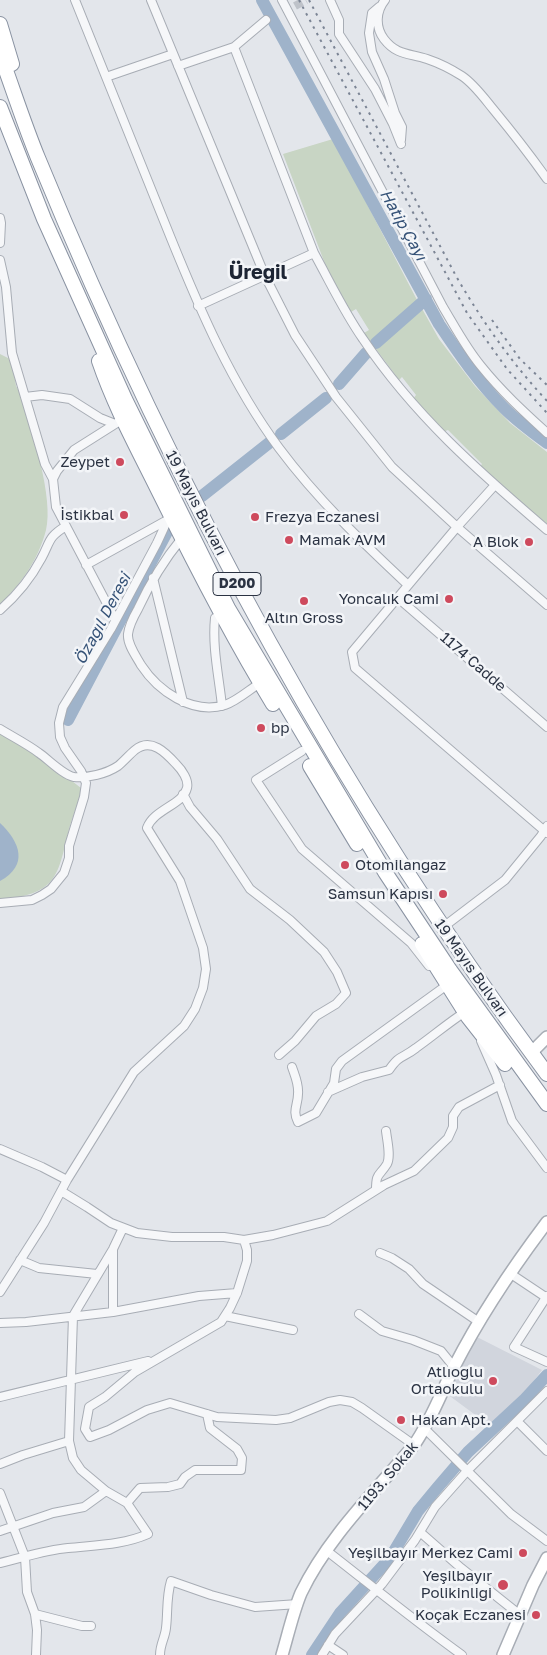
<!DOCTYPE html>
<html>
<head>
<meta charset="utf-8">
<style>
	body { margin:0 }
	canvas { display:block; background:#e3e6eb }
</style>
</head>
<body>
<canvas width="547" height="1655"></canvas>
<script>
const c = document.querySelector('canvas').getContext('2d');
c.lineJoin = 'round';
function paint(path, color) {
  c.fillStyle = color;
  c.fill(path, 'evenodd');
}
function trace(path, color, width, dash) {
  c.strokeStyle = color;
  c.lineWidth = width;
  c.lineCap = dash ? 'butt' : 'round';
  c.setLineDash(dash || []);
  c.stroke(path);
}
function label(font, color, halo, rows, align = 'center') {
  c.font = font + ' "Golos Text",sans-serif';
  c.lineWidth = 5;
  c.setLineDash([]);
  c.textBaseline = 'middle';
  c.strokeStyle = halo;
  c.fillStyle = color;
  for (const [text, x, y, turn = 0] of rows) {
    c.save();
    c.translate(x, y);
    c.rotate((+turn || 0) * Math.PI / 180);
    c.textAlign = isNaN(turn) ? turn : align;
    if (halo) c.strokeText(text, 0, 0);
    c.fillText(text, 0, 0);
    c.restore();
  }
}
paint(new Path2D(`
	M 475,1336 L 542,1370 L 526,1391 L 489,1425 L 447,1394 Z`), '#d1d5dd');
paint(new Path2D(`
	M 333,139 L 416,298 L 439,339 L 475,386 L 510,423 L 547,452 L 547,524 L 479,468 L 482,464 L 448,430 L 443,432 L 413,399 L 416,395 L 402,377 L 399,380 L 364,333 L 369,330 L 356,309 L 351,312 L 327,269 L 283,154 Z
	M 0,354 L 12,360 L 16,386 L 23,399 C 32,431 54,499 46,530 C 39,558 21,585 0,604 Z
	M 0,731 L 46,761 L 81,788 C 79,803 73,815 69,829 C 57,880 56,893 0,900 Z`), '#c8d5c4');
paint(new Path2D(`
	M 0,823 C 20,842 29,865 0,881 Z`), '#9fb3ca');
trace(new Path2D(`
	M 262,0 L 439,324 C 459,354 479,383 504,408 C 517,421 532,432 547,443
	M 376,343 L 426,299
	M 339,384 L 366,353
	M 281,434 L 326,398
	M 202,496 L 269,443
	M 68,720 L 167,532
	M 312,1655 L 340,1613 L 390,1558 L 418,1511 L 437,1488 L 468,1452 L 524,1400 L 547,1375`), '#9fb3ca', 12);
trace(new Path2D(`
	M 295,6 L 306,0`), '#bec2c9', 8, [8, 4]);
const street = new Path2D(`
	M 75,0 L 106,77
	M 151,0 L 265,276 L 295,335 L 336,397 L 392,467 L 457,527 L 547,605
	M 282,0 L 443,307 C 455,327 466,348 481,366 C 501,391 524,412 547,433
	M 330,0 L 339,20 L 339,34 L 375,89 L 393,124 L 401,144
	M 385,0 C 376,11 375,27 384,39 C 397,56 410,53 427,59 C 439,63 451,69 462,76 C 474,84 484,98 493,109 C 512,132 530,155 547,179
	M 379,7 L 372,13 L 369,33 L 372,52 L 384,79 L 395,113 L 402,127 L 401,140
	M 234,47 L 314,253
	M 173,54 L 106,77 C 127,130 149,183 170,236 C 200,310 231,383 279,448 C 317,499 362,542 408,585
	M 178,66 L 234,47 L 266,20
	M 0,218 L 1,223 L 0,243
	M 0,260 L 6,287 L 12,353 L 45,464 L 53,479
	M 198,306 L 314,253 C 330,282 344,312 363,339 C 414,415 478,471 547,530
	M 25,397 L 42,395 L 70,399 L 100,418 L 115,424
	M 495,485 L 457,527 L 352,652 L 355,668 L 547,833
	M 182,538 C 164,560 150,583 138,609 C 134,616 129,626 128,634 C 127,644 136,656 141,665 C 158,691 192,715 225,705 C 237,701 249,690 260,683
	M 86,565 L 169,519
	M 153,578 L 183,702
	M 398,598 L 547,727
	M 0,610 C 16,596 31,578 41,559 C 51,541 47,538 66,526
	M 215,618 C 212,647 219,677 222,706
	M 115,619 L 56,507 L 53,479 L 57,471 L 74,450 L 123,419
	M 0,729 C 13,737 27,744 39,753 C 48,759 63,775 74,777 C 88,778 106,774 118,766 C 124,761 129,755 135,750 C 151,737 166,753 176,764 C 182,770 189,780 187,788 C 183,805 154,809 147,828 L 180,881 L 203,948 L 206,969 L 203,988 L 195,1009 L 184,1026 L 134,1072 L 67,1180 L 44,1223 L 0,1292
	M 302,751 L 256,780 L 302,849 L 411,943 L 429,966
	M 183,794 L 190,807 L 217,839 L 250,889 L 290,920 L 324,952 L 337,972 L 346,993 L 336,1004 L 316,1016 L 295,1041 L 279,1055
	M 0,903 L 32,900 L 42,895 L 51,889 L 64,873 L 69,858 L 69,846 L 84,797 L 86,783 L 81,771 L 65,748 L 60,737 L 59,723 L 63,707 L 111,629 L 157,543 L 168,519
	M 442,928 L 505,880 L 541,836 L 547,826
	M 481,1041 L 496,1075 L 512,1121 L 547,1168
	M 292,1067 C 295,1076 299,1084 298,1094 C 298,1105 292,1111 298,1122 L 316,1113 L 334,1083 L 336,1069 L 342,1061 L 447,985
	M 328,1092 L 362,1077 L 389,1070 C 400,1054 402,1059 416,1048 C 433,1036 448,1023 465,1012
	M 0,1149 L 42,1167 L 67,1180
	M 376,1190 C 376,1172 379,1177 387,1164 C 391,1156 387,1140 386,1131
	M 61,1191 L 87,1207 L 111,1223 L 137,1233 L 172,1237 L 224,1237 L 244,1240 L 273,1235 L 327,1221 L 384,1185 L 414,1171 L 448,1138 L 453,1127 L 453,1116 L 459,1107 L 500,1085
	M 244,1240 L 247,1250 L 247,1261 L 237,1293 L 230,1308 L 221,1322 L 135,1372 L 105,1397 L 89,1407 L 85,1429 L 90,1437 L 109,1430 L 147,1410 L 170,1403 L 217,1417 L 276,1420 L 290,1418 L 329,1402 L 340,1400 L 352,1402 L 362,1408 L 414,1445
	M 113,1250 L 113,1312
	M 380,1253 L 392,1258 L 409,1269 L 423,1284 L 479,1322
	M 20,1260 L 39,1268 L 97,1274
	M 511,1274 L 547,1298
	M 547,1296 L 514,1347 L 547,1362
	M 359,1314 L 382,1331 L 413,1340 L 441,1351 L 454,1367
	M 225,1316 L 293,1330
	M 0,1323 L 26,1322 L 113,1312 L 199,1296 L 237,1293
	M 0,1397 L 148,1361
	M 517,1421 L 547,1451
	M 425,1429 L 511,1514 L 547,1541
	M 0,1464 L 23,1455 L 69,1441
	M 0,1493 L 25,1557 L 27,1592 L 35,1614 L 37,1630 L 36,1655
	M 127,1503 L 140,1488 L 168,1487 L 180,1484 L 185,1477 L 195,1470 L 241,1470 L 242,1458 L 237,1449 L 210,1428 L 207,1414
	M 0,1531 L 53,1513 L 84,1507 L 106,1491
	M 420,1532 L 461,1568 L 520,1615
	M 327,1551 C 372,1586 416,1622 462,1655
	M 0,1563 C 22,1558 45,1550 68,1548 C 96,1545 123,1545 148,1534 L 127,1503 L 106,1491 L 81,1470 L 73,1458 L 69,1441 L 73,1316 L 113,1249 L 123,1228
	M 35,1614 L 82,1626 L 91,1626
	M 328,1645 L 343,1655
	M 160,1655 C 160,1644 165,1638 166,1628 C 168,1612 166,1598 171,1581 L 211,1595 L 255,1607 L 298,1604
	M 322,1655 L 335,1634 L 382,1584 L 415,1540 L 435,1507 L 467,1471 L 547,1391`);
const secondary = new Path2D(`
	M 531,1053 L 547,1037
	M 282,1655 C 288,1635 293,1612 301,1593 C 328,1537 375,1492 414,1445 C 431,1421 441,1393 454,1367 C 480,1316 513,1267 547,1222
	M 503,1655 L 533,1585 L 547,1558`);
const highway = new Path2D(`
	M 0,24 L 12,64
	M 0,54 C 13,89 24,124 38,158 C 171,482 338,793 547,1074
	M 0,107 L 44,219 L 125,399 L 228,608 L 385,872 L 450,970 L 547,1104
	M 99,361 C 115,408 139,451 161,496 C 196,567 232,637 273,704
	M 310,766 L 357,844
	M 422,944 L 468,1017 L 505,1064`);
trace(street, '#a8adb5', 10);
trace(secondary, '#a8adb5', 14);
trace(highway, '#8a93a2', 16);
trace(street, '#f6f7f9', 8);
trace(secondary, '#fff', 11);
trace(highway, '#fff', 14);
trace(new Path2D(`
	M 299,0 L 467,313 L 507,369 L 547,413
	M 309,0 L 456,276 C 482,321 511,362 547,401
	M 492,320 L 520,359 L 547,385`), '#7c8595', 2, [2.5, 5]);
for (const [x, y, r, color] of [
	[120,462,5,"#ce4a5d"],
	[124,515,5,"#ce4a5d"],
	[255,517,5,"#ce4a5d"],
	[289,540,5,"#ce4a5d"],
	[529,542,5,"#ce4a5d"],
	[449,599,5,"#ce4a5d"],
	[304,601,5,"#ce4a5d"],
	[261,728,5,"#ce4a5d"],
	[345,865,5,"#ce4a5d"],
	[443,894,5,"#ce4a5d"],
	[493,1381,5,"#ce4a5d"],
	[401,1420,5,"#ce4a5d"],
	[523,1553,5,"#ce4a5d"],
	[503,1585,6,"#ce4a5d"],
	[536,1615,5,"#ce4a5d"]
]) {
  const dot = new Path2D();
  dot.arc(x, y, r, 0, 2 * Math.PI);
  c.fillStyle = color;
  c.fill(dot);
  trace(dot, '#f3f5f8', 2);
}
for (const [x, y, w] of [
	[237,584,48]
]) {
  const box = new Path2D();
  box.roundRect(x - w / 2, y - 11.5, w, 23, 4);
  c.fillStyle = '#f3f5f8';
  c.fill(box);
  trace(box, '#2b3343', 1);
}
label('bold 14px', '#2b3343', null, [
	["D200",237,584]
]);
label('15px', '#2b3343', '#f3f5f8', [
	["Zeypet",110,462],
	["İstikbal",114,515],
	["Frezya Eczanesi",265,517,"left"],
	["Mamak AVM",299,540,"left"],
	["A Blok",519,542],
	["Yoncalık Cami",439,599],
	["Altın Gross",304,618,"center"],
	["bp",271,728,"left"],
	["Otomilangaz",355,865,"left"],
	["Samsun Kapısı",433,894],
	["Atlıoğlu",483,1372],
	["Ortaokulu",483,1389],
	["Hakan Apt.",411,1420,"left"],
	["Yeşilbayır Merkez Cami",513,1553],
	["Yeşilbayır",492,1576],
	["Polikinliği",492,1593],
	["Koçak Eczanesi",526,1615]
], 'right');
label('15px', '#2b3343', '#f3f5f8', [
	["19 Mayıs Bulvarı",196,503,63],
	["1174 Cadde",473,662,41],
	["19 Mayıs Bulvarı",471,968,55],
	["1193. Sokak",388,1476,-50]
]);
label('italic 16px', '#355277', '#f3f5f8', [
	["Hatip Çayı",403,225,61],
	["Özağıl Deresi",103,619,-62]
]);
label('bold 20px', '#1d2534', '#f3f5f8', [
	["Üreğil",258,273]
]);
</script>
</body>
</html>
